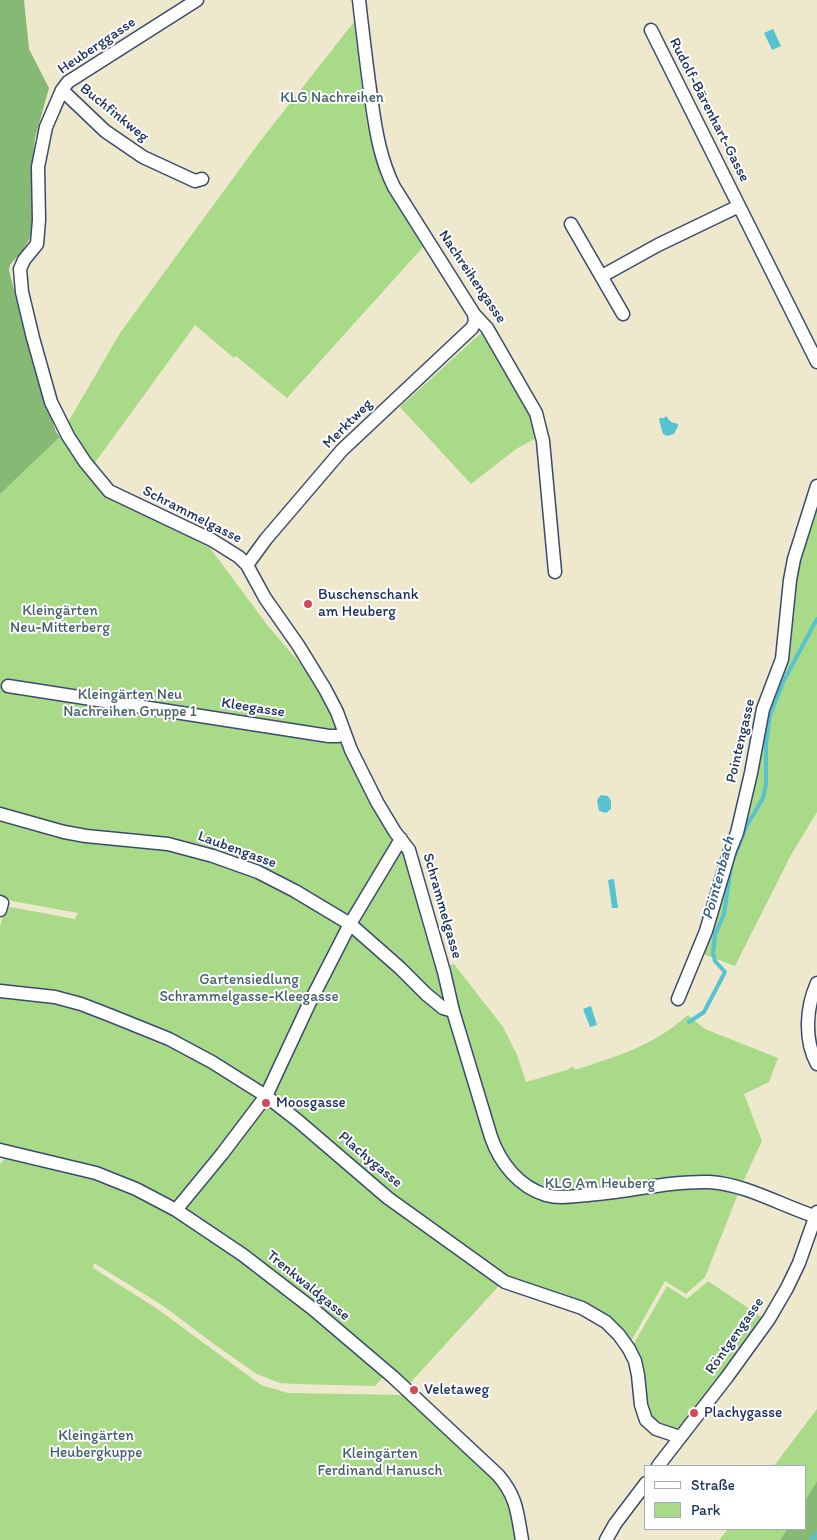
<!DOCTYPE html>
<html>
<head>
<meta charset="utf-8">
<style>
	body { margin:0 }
	#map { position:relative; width:817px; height:1540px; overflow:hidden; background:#eee8cc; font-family:Itim,sans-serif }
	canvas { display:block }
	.legend { position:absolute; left:644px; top:1465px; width:162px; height:65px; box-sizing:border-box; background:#fff; border:1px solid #a4acbf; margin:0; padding:6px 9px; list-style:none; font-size:15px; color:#1b2f5e }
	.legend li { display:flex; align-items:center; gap:10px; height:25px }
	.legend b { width:25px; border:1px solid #a4acbf }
</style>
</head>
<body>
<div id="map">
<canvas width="817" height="1540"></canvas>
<ul class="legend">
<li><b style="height:6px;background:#fff"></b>Straße</li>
<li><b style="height:14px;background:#a8da88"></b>Park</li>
</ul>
</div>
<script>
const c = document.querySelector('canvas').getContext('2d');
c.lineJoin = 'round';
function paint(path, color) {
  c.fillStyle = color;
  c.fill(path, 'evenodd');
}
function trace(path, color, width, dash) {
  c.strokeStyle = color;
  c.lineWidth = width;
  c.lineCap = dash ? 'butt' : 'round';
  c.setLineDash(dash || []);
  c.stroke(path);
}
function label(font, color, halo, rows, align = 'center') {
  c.font = font + ' Itim,sans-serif';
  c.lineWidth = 4;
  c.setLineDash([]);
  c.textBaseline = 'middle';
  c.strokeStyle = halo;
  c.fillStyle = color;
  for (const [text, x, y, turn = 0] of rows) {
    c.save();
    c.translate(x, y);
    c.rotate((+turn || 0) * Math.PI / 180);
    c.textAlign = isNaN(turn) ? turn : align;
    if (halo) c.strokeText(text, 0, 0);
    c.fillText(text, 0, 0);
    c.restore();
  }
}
paint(new Path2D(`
	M 354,22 L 367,124 L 381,177 L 423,247 L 287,398 L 236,356 L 234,358 L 195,325 L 94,464 L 78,449 L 67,424 L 120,333 L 261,140 Z
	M 481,333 C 502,360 531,403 538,437 L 516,449 L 471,484 L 400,407 Z
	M 60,437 L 81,467 L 109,494 L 210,548 L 268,626 L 299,662 L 315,683 L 406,853 L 438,968 L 454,964 L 503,1027 L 517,1055 L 526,1082 L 567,1070 L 573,1066 L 575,1070 C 620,1055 651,1047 688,1015 L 705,1029 L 778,1058 L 769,1082 L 744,1094 L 762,1141 L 742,1184 L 705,1277 L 686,1294 L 665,1281 L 630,1343 L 590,1306 L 508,1276 L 409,1384 L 391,1368 L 375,1386 L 296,1384 L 280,1383 L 267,1378 L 257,1374 L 218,1347 L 162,1305 L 94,1263 L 93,1268 L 156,1308 L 261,1385 L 288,1393 L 403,1395 L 493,1478 L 510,1501 L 518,1540 L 0,1540 L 0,1164 L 6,1157 L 0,1145 L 0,927 L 4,910 L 10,907 L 75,919 L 78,913 L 12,901 L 0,896 L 0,494 Z
	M 817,506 L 817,812 L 791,855 L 735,966 L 700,953 L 720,894 L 798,566 Z
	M 708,1281 L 763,1318 L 709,1393 L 680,1428 C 670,1431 659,1426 652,1418 C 647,1413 635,1357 633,1345 L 667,1286 L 687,1299 Z
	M 817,1409 L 817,1481 L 806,1499 L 806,1466 L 774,1466 Z
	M 728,1529 L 787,1529 L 780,1540 L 719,1540 Z`), '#a8da88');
paint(new Path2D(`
	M 0,0 L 24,0 L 29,49 L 49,88 L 35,138 L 31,182 L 35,220 L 32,235 L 23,250 L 10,265 L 9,270 L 31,357 L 56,432 L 60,437 L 0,494 Z
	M 817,1481 L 817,1540 L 780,1540 L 787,1529 L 806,1529 L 806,1499 Z`), '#86ba74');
paint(new Path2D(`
	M 773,29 L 781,46 L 772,50 L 764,33 Z
	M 666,416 L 671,422 L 678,424 L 678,426 L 674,434 L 667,436 L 663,434 L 659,420 L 660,418 L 664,418 Z
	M 601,795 L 608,796 L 611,801 L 611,809 L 606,813 L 599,811 L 597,800 Z
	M 614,879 L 618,908 L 612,908 L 608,880 Z
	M 591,1006 L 597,1025 L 590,1027 L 583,1009 Z`), '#57c3d1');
trace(new Path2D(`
	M 734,858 L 746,827 L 763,798 L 766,784 L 766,743 L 770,715 L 783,682 L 817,619
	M 689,1022 L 704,1012 L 725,972 L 715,961 L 713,953 L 715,935 L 724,914 L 731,867
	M 812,1540 L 817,1533`), '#57c3d1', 4);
const minor = new Path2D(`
	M 197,0 L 68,82 L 62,90 L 46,127 L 38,167 L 39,220 L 37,244 L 24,260 L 20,269 L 22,292 L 33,338 L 51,402 L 68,436 L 85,462 L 109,491 L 212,540 L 239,557 L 247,565 L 265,598 L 298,645 L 325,689 L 337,712 L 351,750 L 377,802 L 395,832 L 409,850 L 444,972 L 453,1011 L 491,1137 C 500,1163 519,1187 546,1195 C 560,1199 574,1196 588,1195 C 628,1192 669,1181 709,1182 C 746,1184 782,1206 817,1217
	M 359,0 C 363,35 367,70 372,104 C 376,133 381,161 394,187 L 474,314 L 487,328 L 536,413 L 543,441 L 555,572
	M 651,30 L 817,362
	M 62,90 L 105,131 L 143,157 L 195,181 L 202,179
	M 571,224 L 623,314
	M 602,276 L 658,245 L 739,206
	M 247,565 L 266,539 L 342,450 L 472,328 L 475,322 L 474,314
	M 8,686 L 329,736 L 338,736 L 345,734
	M 0,814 L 64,832 L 86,836 L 168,844 L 213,856 L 258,872 L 295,891 L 350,924 L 400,968 L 426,994 L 443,1008 L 453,1011
	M 0,902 L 2,903 L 0,910
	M 817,983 C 806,1007 804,1040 817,1064
	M 0,991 L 55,997 L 81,1004 L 112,1016 L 169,1039 L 212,1062 L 266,1096 L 297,1120 L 388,1198 L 505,1282 L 582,1308 L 606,1322 L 619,1335 L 629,1349 L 635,1361 L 638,1375 L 641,1405 L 646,1420 L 656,1429 L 680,1437
	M 678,999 L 706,931 L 730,850 L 737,833 L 751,773 L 763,709 L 782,659 L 790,580 L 794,559 L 817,486
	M 0,1150 L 96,1173 L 136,1189 L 176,1210 L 243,1255 L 313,1309 L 393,1377 L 498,1475 C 517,1497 517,1512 522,1540
	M 176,1210 L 222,1154 L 266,1096 L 309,1004 L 350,924 L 401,839
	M 658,1466 L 727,1377 L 769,1319 L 787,1288 L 799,1263 L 817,1212
	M 606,1540 L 615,1524 L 646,1483`);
trace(minor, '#3b4b6e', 15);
trace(minor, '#fff', 12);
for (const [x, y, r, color] of [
	[308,604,5,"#d1495b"],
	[266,1103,5,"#d1495b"],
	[414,1390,5,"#d1495b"],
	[694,1413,5,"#d1495b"]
]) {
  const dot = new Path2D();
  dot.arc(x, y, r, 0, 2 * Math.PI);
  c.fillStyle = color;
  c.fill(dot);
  trace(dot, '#fff', 2);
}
label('15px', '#1b2f5e', '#fff', [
	["Heuberggasse",97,46,-34],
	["Rudolf-Bärenhart-Gasse",709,110,63],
	["Buchfinkweg",114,113,39],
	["Nachreihengasse",472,277,56],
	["Merktweg",348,424,-45],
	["Schrammelgasse",192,515,27],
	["Kleegasse",253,708,9],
	["Pointengasse",741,741,-77],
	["Laubengasse",237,850,20],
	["Schrammelgasse",442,906,74],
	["Plachygasse",370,1160,40],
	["Trenkwaldgasse",308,1286,39],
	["Röntgengasse",735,1336,-55]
]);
label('15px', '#45626b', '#fff', [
	["KLG Nachreihen",332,98],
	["Kleingärten",60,611],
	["Neu-Mitterberg",60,628],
	["Kleingärten Neu",130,695],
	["Nachreihen Gruppe 1",130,712],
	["Gartensiedlung",249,980],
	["Schrammelgasse-Kleegasse",249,997],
	["KLG Am Heuberg",600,1184],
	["Kleingärten",96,1436],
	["Heubergkuppe",96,1453],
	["Kleingärten",380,1454],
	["Ferdinand Hanusch",380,1471]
]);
label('15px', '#1b2f5e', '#fff', [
	["Buschenschank",318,595],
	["am Heuberg",318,612],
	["Moosgasse",276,1103],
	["Veletaweg",424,1390],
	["Plachygasse",704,1413]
], 'left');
label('italic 16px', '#2d5b80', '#fff', [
	["Pointenbach",719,878,-75]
]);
</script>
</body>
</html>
